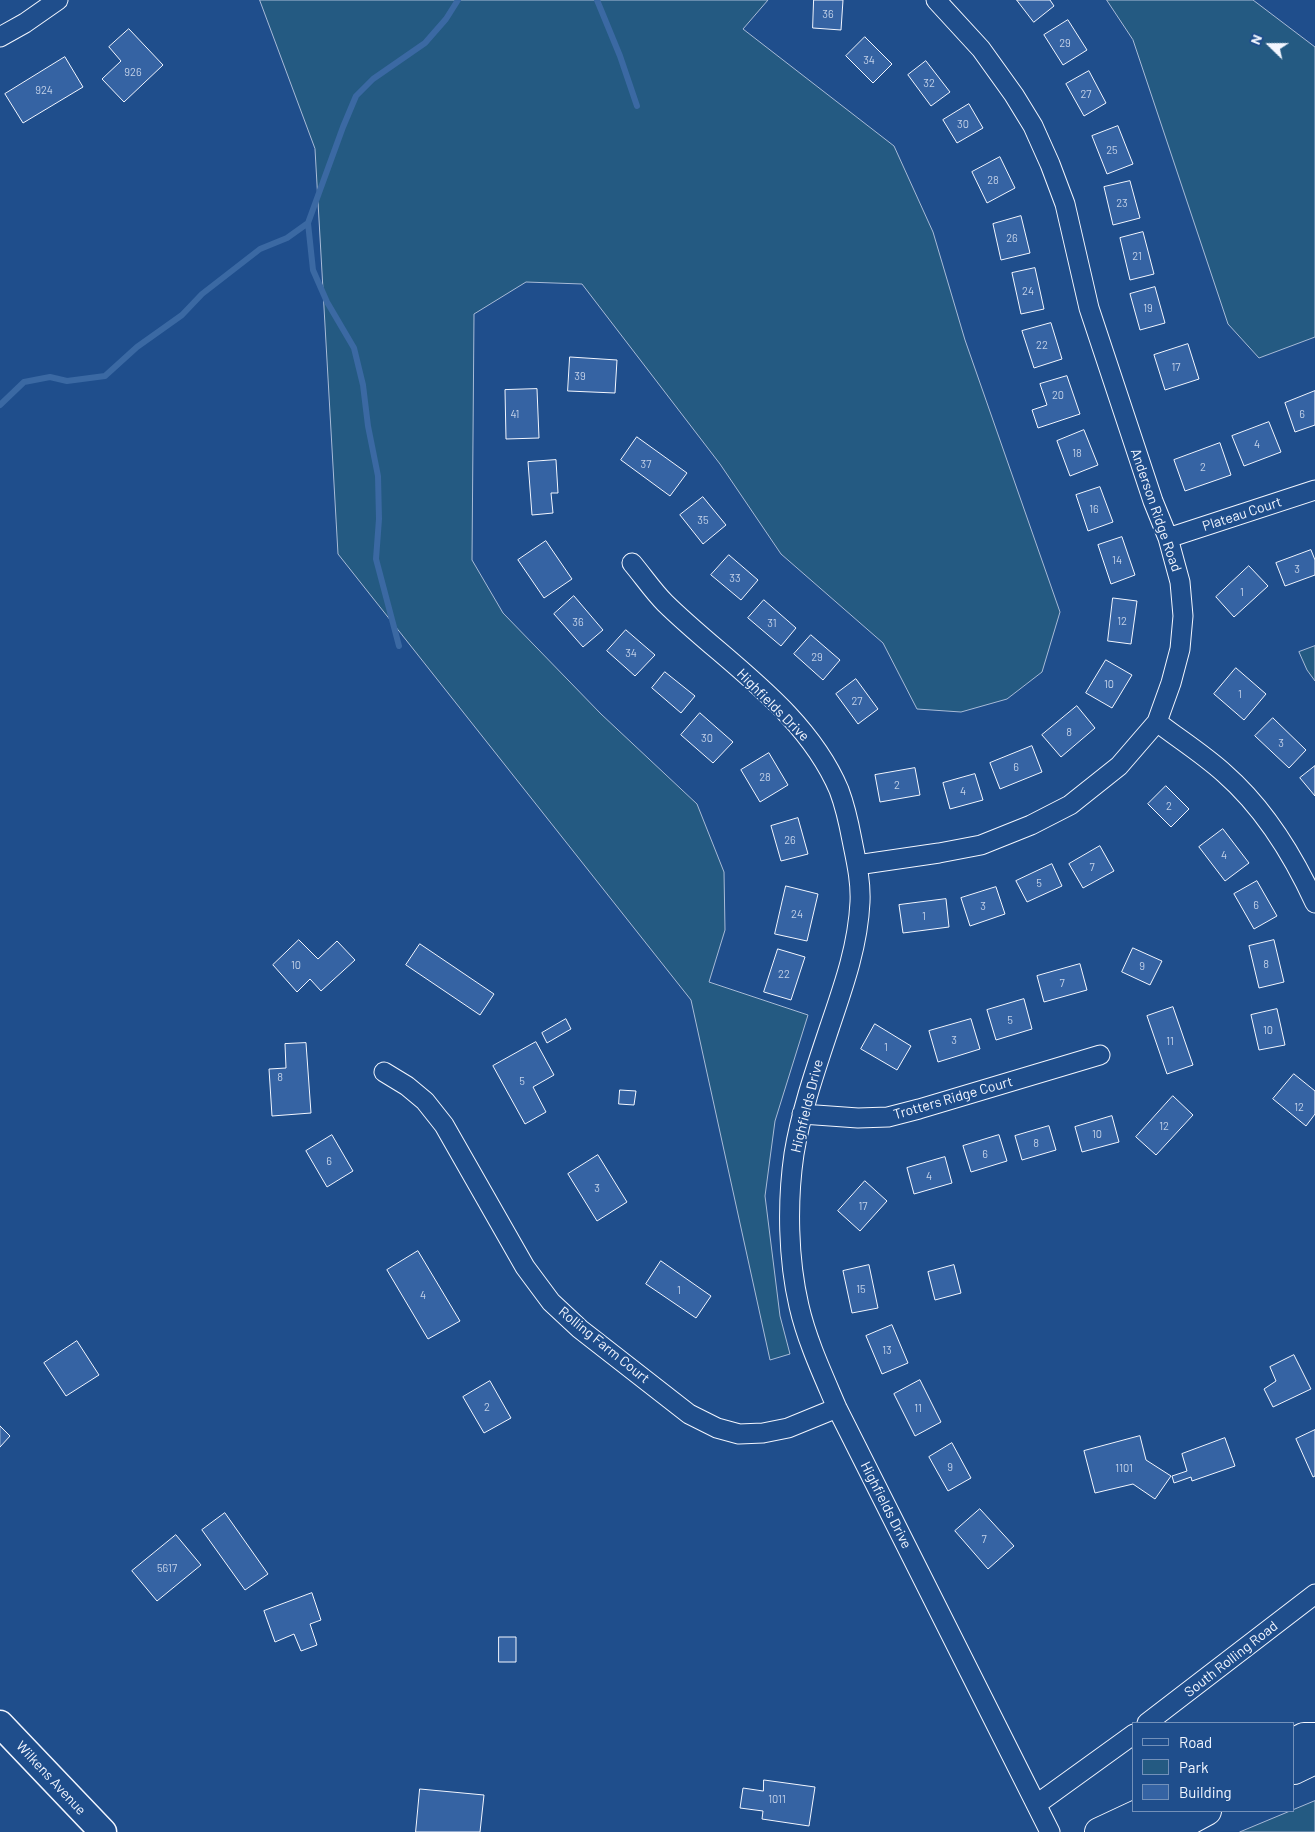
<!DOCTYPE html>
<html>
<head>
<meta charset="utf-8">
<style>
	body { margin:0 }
	#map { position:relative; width:1315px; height:1832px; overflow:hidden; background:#1f4e8c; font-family:Barlow,sans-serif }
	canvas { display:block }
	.legend { position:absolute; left:1132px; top:1722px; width:162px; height:90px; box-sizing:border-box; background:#1f4e8c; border:1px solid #7391ba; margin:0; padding:6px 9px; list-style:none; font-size:15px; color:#f2f6ff }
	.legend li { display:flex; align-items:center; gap:10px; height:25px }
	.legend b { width:25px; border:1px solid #7391ba }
	.north { position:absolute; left:1245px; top:20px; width:50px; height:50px; -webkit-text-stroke:4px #1f4e8c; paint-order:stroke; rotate:292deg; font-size:14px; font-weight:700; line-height:20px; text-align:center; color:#f2f6ff }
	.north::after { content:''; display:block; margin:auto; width:18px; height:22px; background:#f2f6ff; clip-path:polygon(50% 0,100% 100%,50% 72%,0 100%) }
</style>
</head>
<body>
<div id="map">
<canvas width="1315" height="1832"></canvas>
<ul class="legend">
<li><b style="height:6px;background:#1f4e8c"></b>Road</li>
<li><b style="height:14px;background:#245a82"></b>Park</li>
<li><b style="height:14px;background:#3563a3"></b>Building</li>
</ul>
<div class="north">N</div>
</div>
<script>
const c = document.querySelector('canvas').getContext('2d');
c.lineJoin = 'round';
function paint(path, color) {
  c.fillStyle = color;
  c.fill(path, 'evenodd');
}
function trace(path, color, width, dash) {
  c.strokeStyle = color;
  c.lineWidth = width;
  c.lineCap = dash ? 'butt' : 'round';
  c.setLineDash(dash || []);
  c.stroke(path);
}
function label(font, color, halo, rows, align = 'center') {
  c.font = font + ' Barlow,sans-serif';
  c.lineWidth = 4;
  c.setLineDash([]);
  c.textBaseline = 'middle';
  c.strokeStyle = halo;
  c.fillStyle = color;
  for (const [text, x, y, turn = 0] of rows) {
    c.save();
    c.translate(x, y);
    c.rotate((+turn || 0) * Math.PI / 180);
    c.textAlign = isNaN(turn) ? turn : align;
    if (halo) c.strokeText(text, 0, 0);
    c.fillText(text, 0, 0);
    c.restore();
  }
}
const green = new Path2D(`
	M 260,0 L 768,0 L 743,29 L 894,146 L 933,232 L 965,340 L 1060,612 L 1042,672 L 1007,699 L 961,712 L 917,709 L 883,643 L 781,554 L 720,464 L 582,284 L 526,282 L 474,314 L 472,560 L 503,613 L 601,714 L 697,804 L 724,872 L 725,930 L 709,982 L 808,1015 L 775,1121 L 765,1196 L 780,1316 L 790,1354 L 770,1360 L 691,1000 L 338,554 L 315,149 Z
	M 1107,0 L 1253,0 L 1315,47 L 1315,337 L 1259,358 L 1228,324 L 1133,40 Z
	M 1315,646 L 1315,681 L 1307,670 L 1299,652 Z
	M 1315,1801 L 1315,1832 L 1240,1832 Z`);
paint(green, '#245a82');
trace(green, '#a8bbd7', 1);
trace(new Path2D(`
	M 597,0 L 620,56 L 637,106
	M 308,223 L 313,270 L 327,302 L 354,348 L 363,385 L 368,426 L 378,476 L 379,519 L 376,559 L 399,646
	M 0,405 L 24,382 L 50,377 L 67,381 L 105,376 L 137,347 L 182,315 L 202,294 L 260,249 L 287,238 L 308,223 L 343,127 L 356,96 L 373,79 L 425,43 L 446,19 L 458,0`), '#3b69a3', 6);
const building = new Path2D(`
	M 814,0 L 843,0 L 841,30 L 813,28 Z
	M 1017,0 L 1050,0 L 1054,6 L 1034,22 Z
	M 1068,20 L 1087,50 L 1063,65 L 1044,35 Z
	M 129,29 L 163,65 L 124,102 L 102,79 L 121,61 L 109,47 Z
	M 865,37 L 892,64 L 873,83 L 846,56 Z
	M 65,57 L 83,87 L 23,123 L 5,94 Z
	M 926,61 L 950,92 L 931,106 L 908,75 Z
	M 1089,71 L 1106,103 L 1084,116 L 1066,84 Z
	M 969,104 L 983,128 L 957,143 L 943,120 Z
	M 1118,126 L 1133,164 L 1107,174 L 1092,136 Z
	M 1000,157 L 1015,188 L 987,203 L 972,172 Z
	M 1130,181 L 1140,218 L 1113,225 L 1104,187 Z
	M 1021,216 L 1030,253 L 1001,260 L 993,224 Z
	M 1143,232 L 1154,274 L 1130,280 L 1120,238 Z
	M 1035,268 L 1044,309 L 1021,314 L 1012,273 Z
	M 1155,287 L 1165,323 L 1140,330 L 1130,294 Z
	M 1051,323 L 1062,359 L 1034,368 L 1022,331 Z
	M 1188,344 L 1199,379 L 1165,390 L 1154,355 Z
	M 570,357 L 617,360 L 615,393 L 568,391 Z
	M 1067,376 L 1080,414 L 1038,428 L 1032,410 L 1047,405 L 1040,384 Z
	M 537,389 L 539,438 L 506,439 L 505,390 Z
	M 1315,391 L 1315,425 L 1295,432 L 1285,403 Z
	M 1269,422 L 1281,452 L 1244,466 L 1232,436 Z
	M 1084,430 L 1098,465 L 1070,476 L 1057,441 Z
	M 637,437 L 687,473 L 670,496 L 621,460 Z
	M 1220,443 L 1231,475 L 1185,491 L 1174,460 Z
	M 556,460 L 558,493 L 551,493 L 553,513 L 532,515 L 528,462 Z
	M 1100,487 L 1113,522 L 1088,531 L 1076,495 Z
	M 703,497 L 726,525 L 703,544 L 680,515 Z
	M 1122,537 L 1135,575 L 1111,584 L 1098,545 Z
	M 546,541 L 572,579 L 544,598 L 518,560 Z
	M 1311,550 L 1315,560 L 1315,575 L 1285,586 L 1276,563 Z
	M 729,555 L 758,580 L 741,600 L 711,575 Z
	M 1249,566 L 1268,586 L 1234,617 L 1216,597 Z
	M 574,596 L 603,630 L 583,647 L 554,614 Z
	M 1113,598 L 1137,601 L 1131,644 L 1108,641 Z
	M 764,600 L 796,628 L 781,646 L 748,618 Z
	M 626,630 L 655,655 L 635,676 L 607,651 Z
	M 811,635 L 840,660 L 823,680 L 794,654 Z
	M 1106,660 L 1132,675 L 1112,708 L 1086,693 Z
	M 1236,668 L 1266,694 L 1244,720 L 1214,694 Z
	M 665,672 L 695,696 L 681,713 L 652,688 Z
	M 856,679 L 878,709 L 858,724 L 836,694 Z
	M 1077,706 L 1095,728 L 1061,757 L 1042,735 Z
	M 700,713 L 733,742 L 713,763 L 681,735 Z
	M 1273,718 L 1306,750 L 1289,768 L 1255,736 Z
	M 1032,746 L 1042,772 L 1000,789 L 990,763 Z
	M 769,753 L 788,785 L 760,802 L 741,770 Z
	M 1315,766 L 1315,796 L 1300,778 Z
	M 915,768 L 920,795 L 880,802 L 875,775 Z
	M 975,774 L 983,800 L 950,809 L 943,783 Z
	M 1166,786 L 1189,809 L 1171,827 L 1148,804 Z
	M 798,818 L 808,854 L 781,861 L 771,826 Z
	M 1223,829 L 1249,863 L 1225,881 L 1199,847 Z
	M 1100,846 L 1114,871 L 1083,888 L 1069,864 Z
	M 1052,864 L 1062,886 L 1027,902 L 1016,881 Z
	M 1257,881 L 1277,916 L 1254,929 L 1234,894 Z
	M 786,886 L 818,894 L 807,941 L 775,934 Z
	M 996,887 L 1005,914 L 970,926 L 961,898 Z
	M 946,899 L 949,927 L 903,933 L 899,905 Z
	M 299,940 L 318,959 L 337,941 L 355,960 L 321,991 L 310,979 L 297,992 L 273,965 Z
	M 1274,940 L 1284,982 L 1259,988 L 1249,946 Z
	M 420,944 L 494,994 L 480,1015 L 406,965 Z
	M 1133,948 L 1162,961 L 1150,985 L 1122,972 Z
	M 778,949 L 805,957 L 791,1000 L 764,992 Z
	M 1080,964 L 1087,990 L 1044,1002 L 1037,976 Z
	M 1024,999 L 1032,1029 L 996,1040 L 987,1010 Z
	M 1173,1007 L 1193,1065 L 1167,1074 L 1147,1016 Z
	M 1277,1009 L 1285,1045 L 1259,1050 L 1251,1015 Z
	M 566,1019 L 571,1029 L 547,1043 L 542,1033 Z
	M 971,1019 L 980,1049 L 938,1062 L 929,1031 Z
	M 875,1024 L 911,1046 L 897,1070 L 861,1049 Z
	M 536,1042 L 554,1075 L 533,1087 L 546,1112 L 525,1124 L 493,1066 Z
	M 306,1043 L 311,1113 L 272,1116 L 269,1069 L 286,1068 L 285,1044 Z
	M 1294,1074 L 1315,1091 L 1315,1114 L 1306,1126 L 1273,1099 Z
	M 620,1090 L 636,1091 L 634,1105 L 619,1104 Z
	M 1173,1096 L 1193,1115 L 1156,1155 L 1136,1137 Z
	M 1112,1116 L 1119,1142 L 1082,1152 L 1075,1127 Z
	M 1049,1126 L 1056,1150 L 1022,1160 L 1015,1136 Z
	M 332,1135 L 353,1171 L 327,1187 L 306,1151 Z
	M 999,1135 L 1007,1161 L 971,1172 L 963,1146 Z
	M 598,1155 L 627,1202 L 597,1221 L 568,1174 Z
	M 945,1157 L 952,1183 L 914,1194 L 907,1168 Z
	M 865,1181 L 887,1201 L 860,1231 L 838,1211 Z
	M 418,1251 L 460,1321 L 428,1339 L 387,1270 Z
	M 661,1261 L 711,1296 L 696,1318 L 646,1284 Z
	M 869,1265 L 878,1308 L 852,1313 L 843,1271 Z
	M 954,1265 L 961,1293 L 935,1300 L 928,1272 Z
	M 892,1325 L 908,1363 L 882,1374 L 866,1336 Z
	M 77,1341 L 99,1375 L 66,1396 L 44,1363 Z
	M 1294,1355 L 1311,1389 L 1273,1407 L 1264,1389 L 1276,1381 L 1270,1367 Z
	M 920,1380 L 941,1422 L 915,1436 L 894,1394 Z
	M 490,1381 L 511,1418 L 484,1433 L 463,1397 Z
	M 0,1426 L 10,1436 L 0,1447 Z
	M 1315,1430 L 1315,1476 L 1313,1477 L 1296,1439 Z
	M 1140,1436 L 1146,1460 L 1171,1476 L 1155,1499 L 1133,1484 L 1095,1493 L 1084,1451 Z
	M 1225,1438 L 1235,1466 L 1192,1481 L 1191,1477 L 1174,1483 L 1172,1476 L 1187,1471 L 1182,1454 Z
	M 952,1443 L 971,1478 L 948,1491 L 929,1457 Z
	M 980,1509 L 1014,1546 L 988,1569 L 955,1531 Z
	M 225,1513 L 268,1574 L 245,1590 L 202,1530 Z
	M 176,1535 L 201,1565 L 157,1601 L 132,1571 Z
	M 312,1593 L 321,1620 L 310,1624 L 317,1645 L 301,1651 L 294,1634 L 275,1642 L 264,1611 Z
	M 499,1637 L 516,1637 L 516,1662 L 499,1662 Z
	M 764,1780 L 815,1787 L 809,1826 L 762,1819 L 763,1811 L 740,1808 L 743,1788 L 763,1791 Z
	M 420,1789 L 484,1795 L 480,1832 L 416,1832 Z`);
paint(building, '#3563a3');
trace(building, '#f2f6ff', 1);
const minor = new Path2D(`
	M 0,37 L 25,23 L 58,0
	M 1168,538 L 1315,490
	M 632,563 C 643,576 653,591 665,603 C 725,662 805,710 839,790 C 845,806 849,824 852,840 C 856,860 861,881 860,902 C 858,945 844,985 830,1026 C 816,1068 801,1111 794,1154 C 787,1202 788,1259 799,1306 C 807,1341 823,1375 837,1408 L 1050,1832
	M 1157,722 C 1179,739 1203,754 1224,773 C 1264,808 1293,855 1315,903
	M 857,865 L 939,853 L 981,845 L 1031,825 L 1070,805 L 1119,766 L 1157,722 L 1171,683 L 1180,649 L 1183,616 L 1180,582 L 1168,538 L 1153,501 L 1089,308 L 1065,204 L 1050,164 L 1033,126 L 1014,95 L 981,49 L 936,0
	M 384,1072 L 407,1086 L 425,1101 L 444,1125 L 525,1267 L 551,1302 L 580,1329 L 689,1414 L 717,1428 L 739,1434 L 763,1433 L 788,1428 L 837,1408
	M 802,1114 L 858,1118 L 888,1117 L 919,1109 L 1100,1055
	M 1147,1723 L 1315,1594
	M 1037,1804 L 1134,1734`);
const secondary = new Path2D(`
	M 0,1724 L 103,1832`);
const primary = new Path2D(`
	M 1294,1742 L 1304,1737 L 1315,1737
	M 1294,1770 L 1315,1760
	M 1170,1831 L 1207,1811
	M 1099,1832 L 1144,1811
	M 1137,1832 L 1184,1811`);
trace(minor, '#f2f6ff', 21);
trace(secondary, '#f2f6ff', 29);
trace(primary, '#f2f6ff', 30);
trace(minor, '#1f4e8c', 19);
trace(secondary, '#1f4e8c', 26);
trace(primary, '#1f4e8c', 28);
label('11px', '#c3d1e8', null, [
	["36",828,14],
	["29",1065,43],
	["34",869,60],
	["926",133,72],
	["32",929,83],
	["924",44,90],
	["27",1086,94],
	["30",963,124],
	["25",1112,150],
	["28",993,180],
	["23",1122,203],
	["26",1012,238],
	["21",1137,256],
	["24",1028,291],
	["19",1148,308],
	["22",1042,345],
	["17",1176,367],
	["39",580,376],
	["20",1058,395],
	["41",515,414],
	["6",1302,414],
	["4",1257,444],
	["18",1077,453],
	["37",646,464],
	["2",1203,467],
	["16",1094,509],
	["35",703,520],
	["14",1117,560],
	["3",1297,569],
	["33",735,578],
	["1",1242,592],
	["12",1122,621],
	["36",578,622],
	["31",772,623],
	["34",631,653],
	["29",817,657],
	["10",1109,684],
	["1",1240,694],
	["27",857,701],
	["8",1069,732],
	["30",707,738],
	["3",1281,743],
	["6",1016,767],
	["28",765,777],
	["2",897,785],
	["4",963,791],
	["2",1169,806],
	["26",790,840],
	["4",1224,855],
	["7",1092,867],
	["5",1039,883],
	["6",1256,905],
	["3",983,906],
	["24",797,914],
	["1",924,916],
	["8",1266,964],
	["10",296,965],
	["9",1142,966],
	["22",784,974],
	["7",1062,983],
	["5",1010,1020],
	["10",1268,1030],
	["3",954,1040],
	["11",1170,1041],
	["1",886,1047],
	["8",280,1077],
	["5",522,1081],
	["12",1299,1107],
	["12",1164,1126],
	["10",1097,1134],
	["8",1036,1143],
	["6",985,1154],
	["6",329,1161],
	["4",929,1176],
	["3",597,1188],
	["17",863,1206],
	["15",861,1289],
	["1",679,1290],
	["4",423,1295],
	["13",887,1350],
	["2",487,1407],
	["11",918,1408],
	["9",950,1467],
	["1101",1124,1468],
	["7",984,1539],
	["5617",167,1568],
	["1011",777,1799]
]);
label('14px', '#f2f6ff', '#1f4e8c', [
	["Anderson Ridge Road",1156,510,71],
	["Plateau Court",1242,514,-18],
	["Highfields Drive",773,705,45],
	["Trotters Ridge Court",953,1098,-16],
	["Highfields Drive",807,1106,-76],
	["Rolling Farm Court",604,1345,39],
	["Highfields Drive",886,1505,63],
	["South Rolling Road",1231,1659,-38],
	["Wilkens Avenue",51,1778,47]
]);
</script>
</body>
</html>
